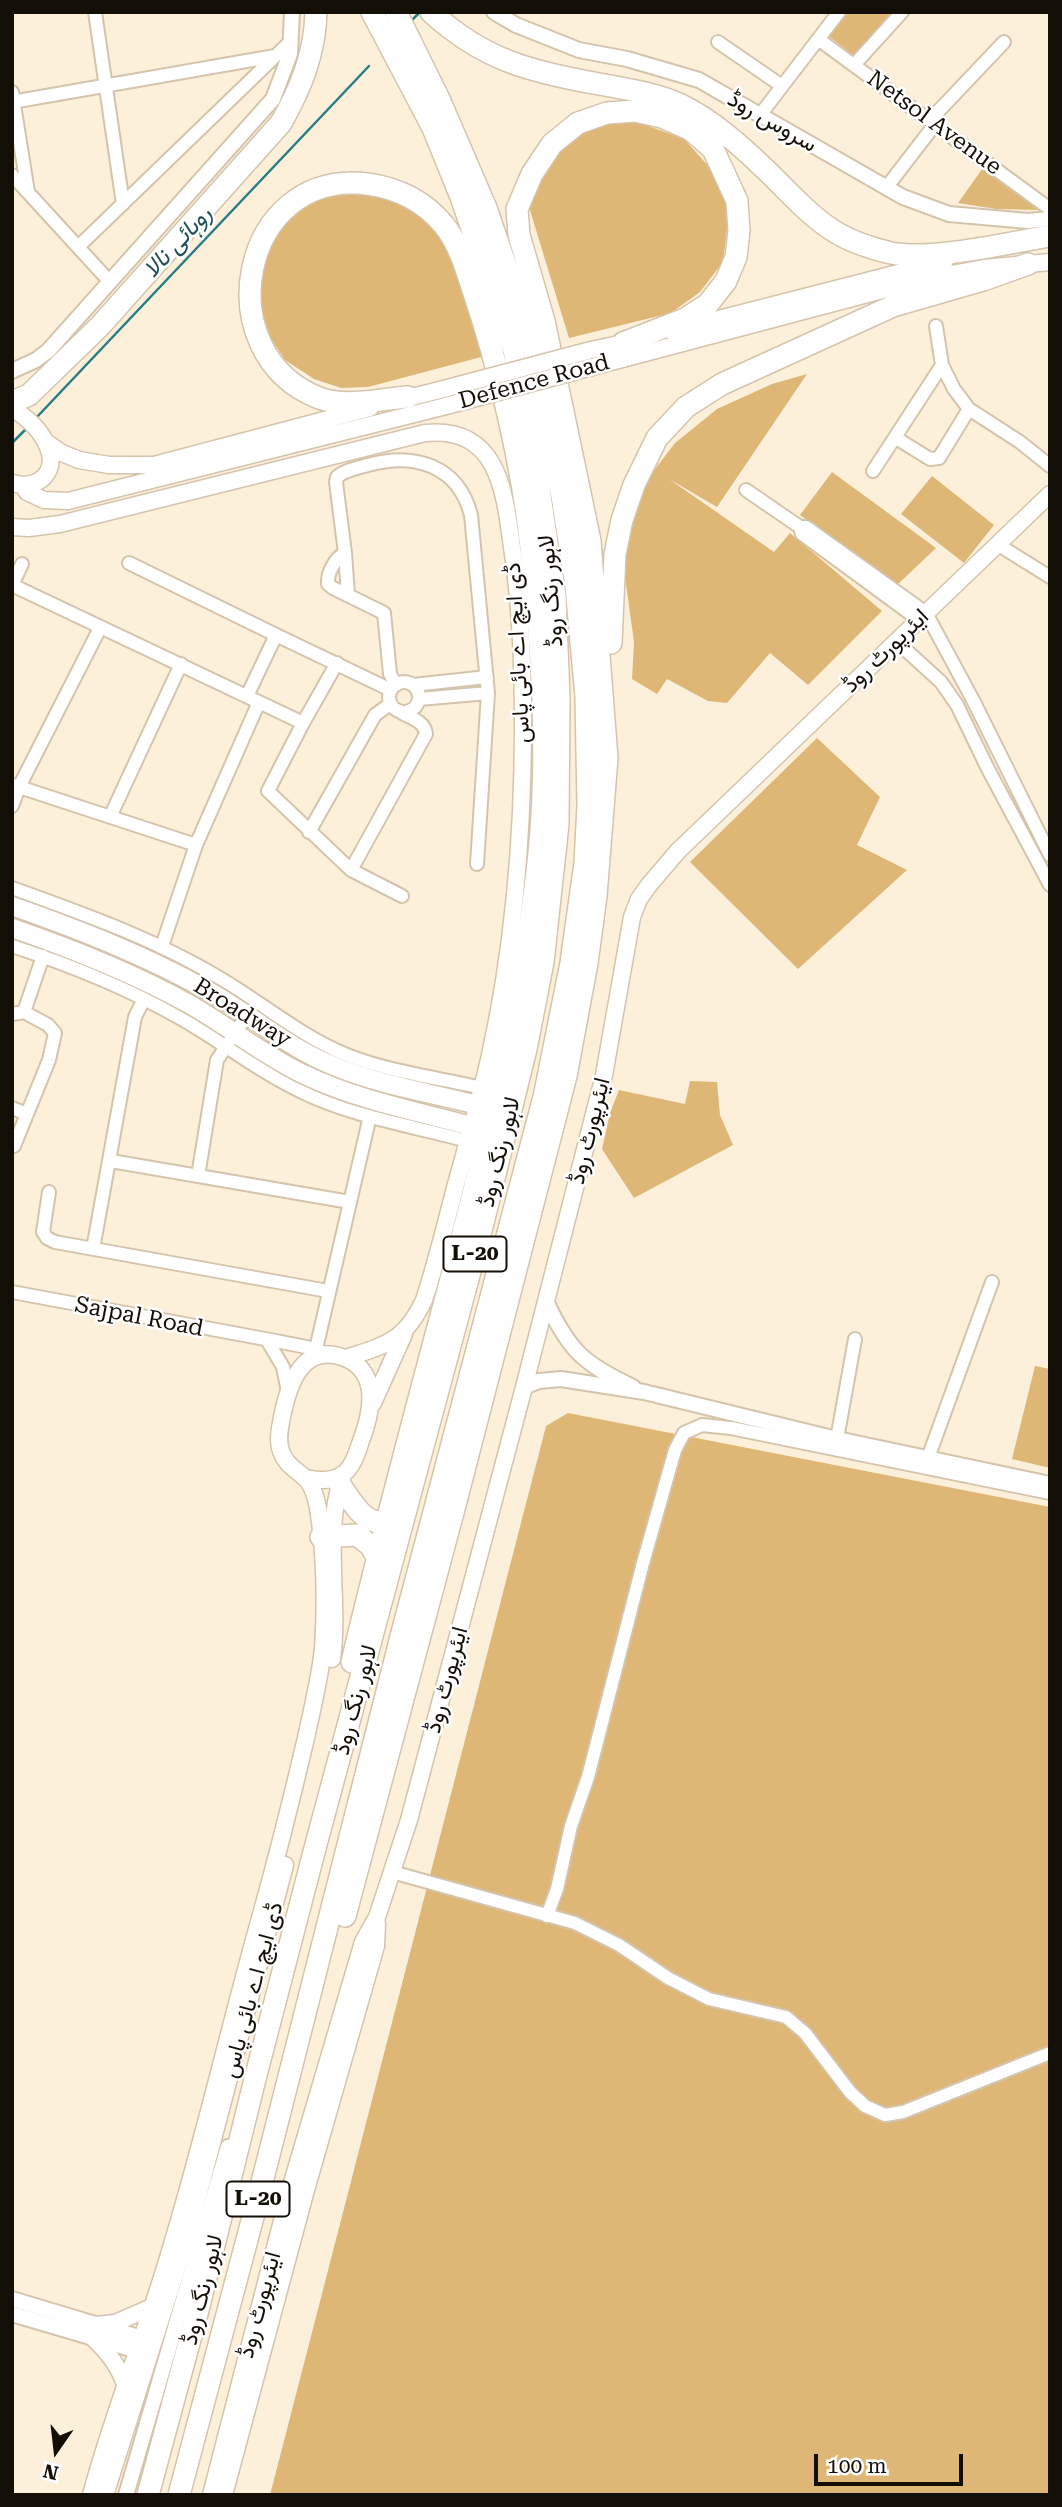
<!DOCTYPE html>
<html>
<head>
<meta charset="utf-8">
<style>
	body { margin:0 }
	#map { position:relative; width:1062px; height:2507px; overflow:hidden; background:#fdf0db; font-family:"Roboto Serif",serif }
	canvas { display:block }
	.frame { position:absolute; inset:0; border:14px solid #140f06; pointer-events:none }
	.north { position:absolute; left:21px; top:2416px; width:70px; height:70px; -webkit-text-stroke:5px #fff; paint-order:stroke; rotate:194deg; font-size:19px; font-weight:700; line-height:28px; text-align:center; color:#140f06 }
	.north::after { content:''; display:block; margin:auto; width:24px; height:32px; background:#140f06; clip-path:polygon(50% 0,100% 100%,50% 72%,0 100%) }
	.scale { position:absolute; left:814px; top:2454px; width:149px; height:32px; box-sizing:border-box; border:4px solid #140f06; border-top:0; padding-left:9px; font-size:21px; line-height:24px; white-space:nowrap; color:#140f06; -webkit-text-stroke:5px #fff; paint-order:stroke }
</style>
</head>
<body>
<div id="map">
<canvas width="1062" height="2507"></canvas>
<div class="frame"></div>
<div class="north">N</div>
<div class="scale">100 m</div>
</div>
<script>
const c = document.querySelector('canvas').getContext('2d');
c.lineJoin = 'round';
function paint(path, color) {
  c.fillStyle = color;
  c.fill(path, 'evenodd');
}
function trace(path, color, width, dash) {
  c.strokeStyle = color;
  c.lineWidth = width;
  c.lineCap = dash ? 'butt' : 'round';
  c.setLineDash(dash || []);
  c.stroke(path);
}
function label(font, color, halo, rows, align = 'center') {
  c.font = font + ' "Roboto Serif",Vazirmatn,serif';
  c.lineWidth = 5;
  c.setLineDash([]);
  c.textBaseline = 'middle';
  c.strokeStyle = halo;
  c.fillStyle = color;
  for (const [text, x, y, turn = 0] of rows) {
    c.save();
    c.translate(x, y);
    c.rotate((+turn || 0) * Math.PI / 180);
    c.textAlign = isNaN(turn) ? turn : align;
    if (halo) c.strokeText(text, 0, 0);
    c.fillText(text, 0, 0);
    c.restore();
  }
}
paint(new Path2D(`
	M 845,12 L 889,12 L 894,17 L 857,58 L 827,35 Z
	M 632,120 L 684,139 L 721,180 L 728,220 L 723,262 L 700,292 L 671,313 L 569,338 L 529,207 L 539,177 L 560,146 L 596,125 Z
	M 985,165 L 1043,210 L 996,209 L 958,203 Z
	M 383,194 L 423,214 L 450,249 L 485,356 L 368,387 L 341,388 L 314,379 L 285,360 L 264,328 L 258,291 L 265,259 L 281,228 L 304,207 L 329,195 Z
	M 807,374 L 717,507 L 669,479 L 774,552 L 790,533 L 882,611 L 808,685 L 770,653 L 727,703 L 708,701 L 667,679 L 657,694 L 632,679 L 634,642 L 625,577 L 627,530 L 641,494 L 655,469 L 675,443 L 717,409 L 772,384 Z
	M 832,472 L 936,548 L 896,586 L 800,515 Z
	M 932,476 L 994,525 L 964,563 L 901,514 Z
	M 817,738 L 880,797 L 857,845 L 907,870 L 798,969 L 690,862 Z
	M 690,1081 L 717,1082 L 720,1115 L 733,1145 L 634,1198 L 602,1149 L 610,1113 L 619,1090 L 685,1104 Z
	M 1035,1366 L 1050,1369 L 1050,1468 L 1012,1459 Z
	M 568,1413 L 1050,1507 L 1050,2495 L 270,2495 L 546,1426 Z`), '#deb776');
trace(new Path2D(`
	M 411,21 L 420,12
	M 36,418 L 369,66
	M 12,443 L 27,428`), '#297c82', 2.5);
const minor = new Path2D(`
	M 95,12 L 123,204
	M 818,39 L 1050,209
	M 718,42 L 782,86
	M 854,65 L 902,12
	M 12,92 L 28,192
	M 12,102 L 275,56
	M 760,115 L 839,12
	M 931,119 L 1004,42
	M 12,175 L 110,282
	M 886,188 L 936,123
	M 78,247 L 291,41
	M 936,326 L 942,365 L 954,389 L 969,409 L 1020,442 L 1050,466
	M 896,438 L 930,459 L 939,458 L 969,409
	M 873,471 L 942,365
	M 746,490 L 800,527 L 806,527 L 926,613 L 973,700 L 1050,855
	M 800,527 L 802,534 L 919,620
	M 997,544 L 1050,577
	M 345,553 L 348,595
	M 129,563 L 276,635 L 247,696
	M 12,585 L 303,723 L 268,791 L 351,870 L 402,896
	M 12,585 L 22,564
	M 276,635 L 391,690
	M 896,641 L 941,682 L 957,705 L 988,769 L 1050,885
	M389 697a15 15 0 1 1 30 0a15 15 0 1 1-30 0Z
	M 396,685 L 390,674 L 384,613 L 333,588 L 328,584 C 327,573 335,558 345,553 L 336,482 L 337,477 C 345,470 357,468 368,465 C 414,452 458,465 471,515 L 488,693 L 477,864
	M 413,685 L 487,677
	M 419,699 L 488,693
	M 303,723 L 337,663
	M 13,785 L 196,845
	M 12,806 L 19,787 L 100,628
	M 110,817 L 181,664
	M 309,832 L 375,715 L 390,704
	M 351,870 L 426,734 C 425,722 412,718 402,713
	M 12,888 C 87,915 160,941 228,983 C 267,1007 303,1037 347,1055 C 386,1071 439,1078 482,1088
	M 12,946 C 70,965 125,987 178,1017 C 220,1040 257,1071 300,1091 C 353,1117 412,1126 468,1141
	M 162,946 L 196,845 L 259,702
	M 12,1014 L 24,1012 L 43,956
	M 12,1108 L 27,1114
	M 14,1146 L 49,1060 L 55,1033 L 48,1025 L 24,1012
	M 111,1161 L 350,1202
	M 198,1176 L 217,1060 L 250,1011
	M 49,1192 L 43,1232 L 47,1238 L 55,1242 L 328,1291
	M 93,1249 L 135,1017 L 144,999
	M 12,1292 L 276,1341 L 316,1349 L 327,1355
	M 267,1340 L 283,1367 L 288,1392
	M 316,1349 L 370,1116
	M 837,1439 L 855,1339
	M 928,1458 L 992,1282
	M 392,1872 L 575,1923 L 619,1945 L 668,1978 L 709,1999 L 786,2017 L 805,2033 L 850,2092 L 865,2106 L 885,2115 L 903,2112 L 1050,2053
	M 547,1916 L 557,1889 L 571,1826 L 588,1777 L 643,1563 L 675,1450 L 684,1433 L 702,1425 L 731,1428 L 1050,1493`);
const tertiary = new Path2D(`
	M 494,12 L 516,25 L 579,50 L 627,59 L 699,80 L 903,197 L 949,214 L 1028,221 L 1050,219
	M 12,371 L 36,360 L 48,351 L 273,99 L 290,54 L 292,12
	M 546,1301 C 569,1351 584,1364 633,1387
	M 524,1387 L 539,1381 L 561,1379 L 644,1392 L 837,1439 L 1050,1484
	M 12,2299 L 152,2341
	M 12,2314 L 148,2354
	M 126,2495 L 228,2147`);
const secondary = new Path2D(`
	M 672,331 L 945,261
	M 591,350 L 633,341
	M 592,367 L 924,279 L 984,268 L 1050,262
	M 399,400 L 436,391
	M 12,408 C 26,417 39,428 46,443 C 60,470 40,491 12,483
	M 46,442 L 62,453 L 79,460 L 109,465 L 154,465 L 370,408
	M 24,487 L 27,492 L 44,500 L 68,501 L 442,407
	M 12,527 L 29,528 L 60,524 L 425,433 C 505,425 505,504 514,561 C 521,615 523,670 523,724 C 523,836 514,946 490,1055 C 480,1100 467,1144 455,1188 C 445,1226 436,1264 424,1300 C 405,1341 386,1345 346,1358
	M 373,1403 L 404,1334
	M 332,1659 C 340,1603 323,1532 342,1479
	M 96,2325 L 115,2323 L 152,2307
	M 92,2337 C 108,2352 119,2366 126,2387
	M 91,2495 C 111,2420 140,2348 163,2274 C 199,2160 225,2044 257,1929 C 275,1865 291,1802 306,1738 C 312,1709 320,1679 323,1648 C 326,1605 325,1551 318,1508 C 316,1498 312,1483 304,1477 C 294,1468 286,1465 281,1451 C 277,1440 280,1428 282,1417 C 288,1387 301,1343 342,1357 C 381,1370 372,1412 361,1441 C 357,1453 352,1470 340,1476 C 329,1482 317,1480 306,1478
	M 105,2495 L 190,2227 L 285,1865
	M 211,2495 L 291,2186 L 363,1942 L 377,1917 L 409,1820 L 524,1387 L 604,1075 L 632,917 L 639,899 L 649,885 L 678,851 L 1050,494
	M 224,2495 L 306,2190 L 376,1946 L 377,1923`);
const primary = new Path2D(`
	M 12,906 C 80,930 144,955 207,990 C 250,1014 288,1048 334,1066 C 379,1085 430,1093 478,1105
	M 12,928 C 73,949 133,973 189,1004 C 228,1026 263,1055 303,1074 C 357,1100 415,1111 472,1126`);
const motorway = new Path2D(`
	M 431,12 C 483,60 531,72 599,84 C 626,89 655,93 681,105 C 712,120 740,145 765,169 C 788,191 809,216 837,233 C 852,242 874,249 891,253 C 933,261 1006,243 1050,236
	M 12,402 L 29,395 L 100,326 L 281,123 C 301,88 315,53 316,12
	M 611,643 L 615,554 L 622,520 L 634,485 L 657,438 L 686,407 L 722,384 L 893,306 L 983,280 L 1028,264
	M 340,1485 C 352,1501 364,1527 386,1521
	M 321,1537 L 357,1535 L 371,1546 L 377,1557
	M 352,1662 C 384,1527 420,1394 456,1260 C 491,1126 525,991 539,853 C 549,753 542,647 531,547 C 522,464 499,366 472,287 C 465,265 458,243 444,225 C 424,201 397,188 367,184 C 239,169 206,354 319,398 C 346,408 381,399 408,397
	M 345,1916 L 455,1505 L 566,1076 L 587,963 L 596,896 L 607,758 L 590,541 L 544,321 L 519,235 L 517,209 L 532,174 L 552,144 L 578,123 L 607,113 L 635,111 L 662,117 L 691,130 L 713,149 L 737,201 L 739,231 L 736,257 L 726,281 L 708,304 L 685,319 L 623,343
	M 148,2495 L 199,2306 L 255,2079 L 314,1852 L 483,1223 L 526,1049 L 543,962 L 558,824 L 559,698 L 555,596 L 527,409 L 514,350 L 461,197 L 433,128 L 372,12
	M 179,2495 L 257,2202 L 404,1625 L 544,1097 L 571,963 L 585,863 L 588,805 L 586,697 L 576,586 L 562,496 L 526,325 L 486,208 L 439,99 L 396,12`);
trace(minor, '#d4c4ab', 16);
trace(tertiary, '#d4c4ab', 18);
trace(secondary, '#d4c4ab', 19);
trace(primary, '#d4c4ab', 21);
trace(motorway, '#d4c4ab', 24);
trace(minor, '#fff', 12);
trace(tertiary, '#fff', 14);
trace(secondary, '#fff', 16);
trace(primary, '#fff', 18);
trace(motorway, '#fff', 21);
const secondaryBridge = new Path2D(`
	M 436,391 L 591,350
	M 442,407 L 592,367`);
trace(secondaryBridge, '#d4c4ab', 19, []);
trace(secondaryBridge, '#fff', 16);
for (const [x, y, w] of [
	[475,1254,63],
	[258,2199,63]
]) {
  const box = new Path2D();
  box.roundRect(x - w / 2, y - 17.5, w, 35, 5);
  c.fillStyle = '#fff';
  c.fill(box);
  trace(box, '#140f06', 2);
}
label('bold 21px', '#140f06', null, [
	["L-20",475,1254],
	["L-20",258,2199]
]);
label('23px', '#140f06', '#fff', [
	["سروس روڈ",772,122,30],
	["Netsol Avenue",934,123,36],
	["Defence Road",534,382,-15],
	["لاہور رنگ روڈ",551,591,-95],
	["ایئرپورٹ روڈ",886,651,-44],
	["ڈی ایچ اے بائی پاس",518,653,-93],
	["Broadway",242,1013,32],
	["ایئرپورٹ روڈ",590,1131,-76],
	["لاہور رنگ روڈ",500,1152,-76],
	["Sajpal Road",139,1317,11],
	["ایئرپورٹ روڈ",447,1680,-75],
	["لاہور رنگ روڈ",356,1700,-75],
	["ڈی ایچ اے بائی پاس",253,1990,-75],
	["لاہور رنگ روڈ",203,2290,-76],
	["ایئرپورٹ روڈ",260,2305,-75]
]);
label('italic 24px', '#1d4f54', '#fff', [
	["روہائی نالا",178,242,-47]
]);
</script>
</body>
</html>
